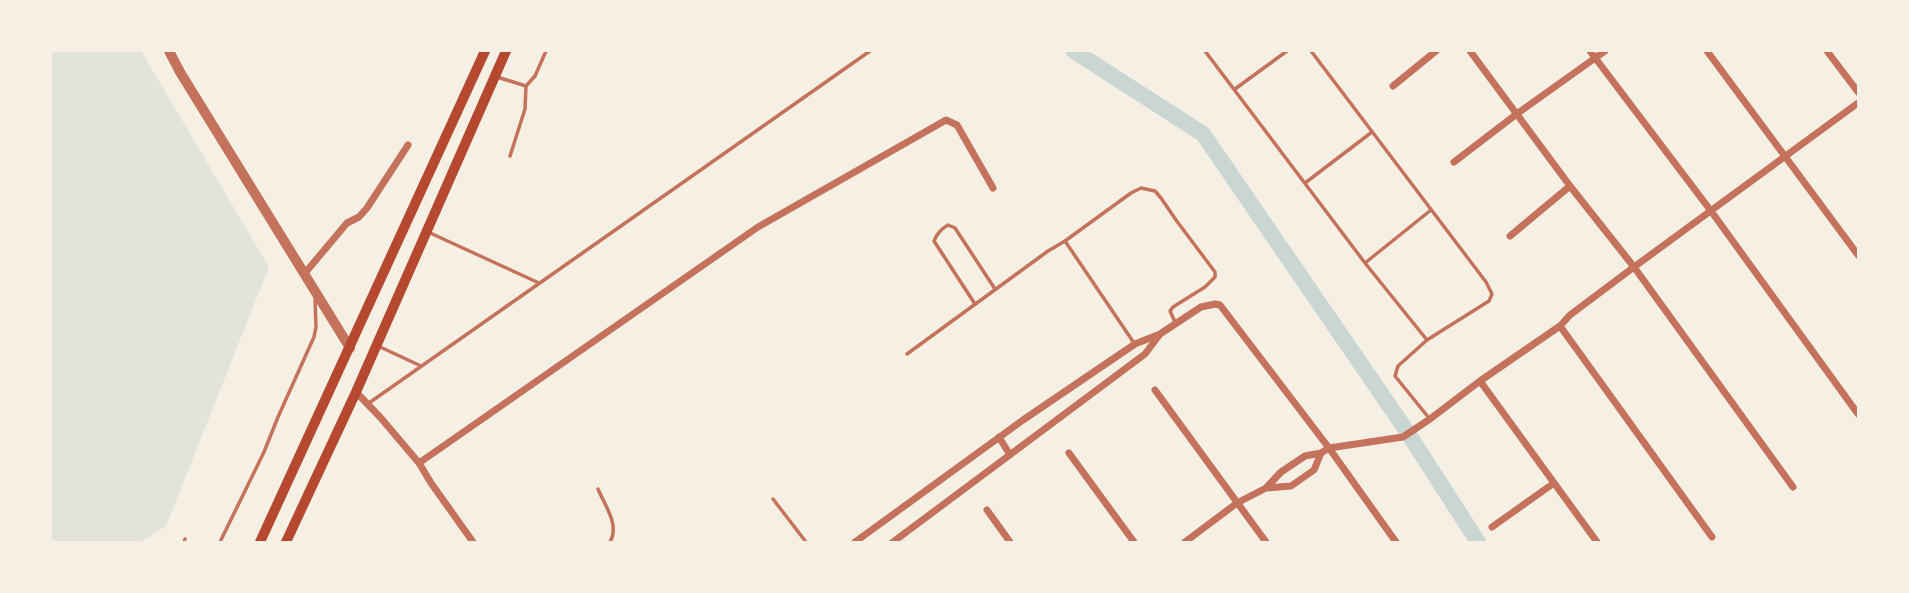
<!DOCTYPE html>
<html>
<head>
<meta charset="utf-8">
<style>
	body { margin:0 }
	#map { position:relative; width:1909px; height:593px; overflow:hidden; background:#f6efe4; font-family:"DM Sans",sans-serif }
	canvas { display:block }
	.frame { position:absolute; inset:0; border:52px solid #f6efe4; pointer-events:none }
</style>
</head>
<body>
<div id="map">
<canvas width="1909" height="593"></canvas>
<div class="frame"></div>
</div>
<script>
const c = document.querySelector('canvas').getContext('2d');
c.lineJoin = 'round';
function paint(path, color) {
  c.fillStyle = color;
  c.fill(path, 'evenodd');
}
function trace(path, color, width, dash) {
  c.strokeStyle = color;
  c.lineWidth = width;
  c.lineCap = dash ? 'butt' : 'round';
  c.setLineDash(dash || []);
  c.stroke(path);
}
paint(new Path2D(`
	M 51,51 L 141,51 L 269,267 L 166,526 L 141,542 L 51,542 Z`), '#e2e4dc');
trace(new Path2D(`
	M 1074,51 L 1203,134 L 1404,427 L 1478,542`), '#c9d6d2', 16);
trace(new Path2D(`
	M 1205,51 L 1365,263 L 1427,340
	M 1311,51 L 1486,282 L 1492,294 L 1489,301 L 1427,340 L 1398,366 L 1395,376 L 1429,418
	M 497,77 L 526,86 L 535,76 L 546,51
	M 1235,89 L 1287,51
	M 510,156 L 525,109 L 526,86
	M 1305,183 L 1372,132
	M 428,232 L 539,283
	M 1065,241 L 1131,193 L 1141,188 L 1155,191 L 1161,198 L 1176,220 L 1215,272 L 1215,277 L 1205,287 L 1173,307 L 1170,311 L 1176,324
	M 1365,263 L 1431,210
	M 975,304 L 934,241 C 937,233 941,229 948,225 L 955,228 L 995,289
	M 378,346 L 421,366
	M 907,354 L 1048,251 L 1065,241 L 1134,343
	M 369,403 L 870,51
	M 598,489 C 605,506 620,525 610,542
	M 773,499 L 806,542
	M 184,542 L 185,539
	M 220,542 L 264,452 L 278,417 L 314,337 L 316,327 L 315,299`), '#c5725c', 3.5);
trace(new Path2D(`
	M 1470,51 L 1570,186 L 1634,267 L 1793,487
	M 1590,51 L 1711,211 L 1858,414
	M 1707,51 L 1858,255
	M 1827,51 L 1858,92
	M 1393,86 L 1436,51
	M 1454,162 L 1518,113 L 1605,51
	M 1510,236 L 1570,186
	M 305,273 L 347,223 L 359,217 L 367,208 L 408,145
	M 1560,326 L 1712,537
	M 1480,381 L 1597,542
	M 1155,390 L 1266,542
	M 356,392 L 380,417 L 419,463 L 431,483 L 473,542
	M 999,437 L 1010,455
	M 1069,453 L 1134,542
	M 419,463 L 758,227 L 946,120 L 957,125 L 993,188
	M 1267,488 L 1291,486 L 1314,470 L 1321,453
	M 987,510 L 1010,542
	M 1492,527 L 1554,483
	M 855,542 L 1023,420 L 1135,344 L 1160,334 L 1201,307 L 1215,304 L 1220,305 L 1329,448 L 1396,542
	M 893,542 L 1145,354 L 1160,334
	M 1185,542 L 1237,503 L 1266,488 L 1281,472 L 1305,456 L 1321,453 L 1329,448 L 1403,437 L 1430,419 L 1480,381 L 1560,326 L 1570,315 L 1634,267 L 1858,103`), '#c5725c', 7);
trace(new Path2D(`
	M 169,51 L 180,72 L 350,348`), '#c5725c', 10);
trace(new Path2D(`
	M 260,542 L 485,51
	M 286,542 L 356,392 L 506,51`), '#b5482f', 10);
</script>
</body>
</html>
